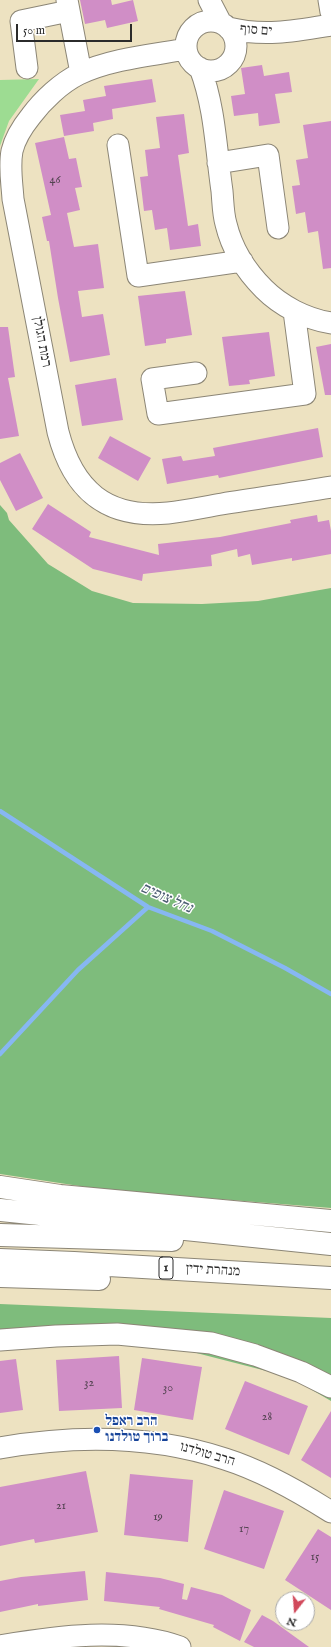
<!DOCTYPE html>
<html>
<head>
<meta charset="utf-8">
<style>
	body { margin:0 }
	#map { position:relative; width:331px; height:1647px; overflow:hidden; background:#ede2c1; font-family:"IM FELL English",serif }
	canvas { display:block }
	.north { position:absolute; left:275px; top:1591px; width:40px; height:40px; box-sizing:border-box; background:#fff; border:1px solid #aaa; border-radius:50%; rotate:197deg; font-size:11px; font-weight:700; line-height:16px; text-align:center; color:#2b2b2b }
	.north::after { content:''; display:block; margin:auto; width:14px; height:18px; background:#d1495b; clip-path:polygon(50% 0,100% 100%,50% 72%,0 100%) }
	.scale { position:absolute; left:16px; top:24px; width:116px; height:18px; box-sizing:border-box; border:2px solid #2b2b2b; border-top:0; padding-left:5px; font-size:12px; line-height:14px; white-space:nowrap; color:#2b2b2b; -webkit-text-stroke:3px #fff; paint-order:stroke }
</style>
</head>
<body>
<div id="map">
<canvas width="331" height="1647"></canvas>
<div class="north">N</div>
<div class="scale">50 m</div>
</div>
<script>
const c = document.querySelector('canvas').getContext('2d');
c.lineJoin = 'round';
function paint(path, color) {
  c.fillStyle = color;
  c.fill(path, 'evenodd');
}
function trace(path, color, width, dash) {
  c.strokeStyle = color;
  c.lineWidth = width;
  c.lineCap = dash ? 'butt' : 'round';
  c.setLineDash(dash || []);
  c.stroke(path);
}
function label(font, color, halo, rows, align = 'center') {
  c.font = font + ' "IM FELL English","Frank Ruhl Libre",serif';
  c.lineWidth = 3;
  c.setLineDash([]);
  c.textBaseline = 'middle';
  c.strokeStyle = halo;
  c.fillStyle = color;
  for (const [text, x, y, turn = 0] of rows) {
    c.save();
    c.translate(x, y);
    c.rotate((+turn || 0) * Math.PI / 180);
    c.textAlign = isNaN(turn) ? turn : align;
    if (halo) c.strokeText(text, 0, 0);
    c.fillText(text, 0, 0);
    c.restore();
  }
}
paint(new Path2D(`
	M 39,79 L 9,121 L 0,146 L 0,80 Z`), '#9ddc92');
paint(new Path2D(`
	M 0,505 L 7,513 L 9,520 L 48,564 L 92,591 L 133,603 L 202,604 L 258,601 L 331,588 L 331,1208 L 106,1190 L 0,1174 Z
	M 0,1304 L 331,1318 L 331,1401 L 290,1377 L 173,1347 L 37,1341 L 0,1346 Z`), '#7ebc7c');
trace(new Path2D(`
	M 0,811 L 148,907 L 212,931 L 285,968 L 331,994
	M 0,1054 L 78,970 L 148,907`), '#87b7f2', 4.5);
paint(new Path2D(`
	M 80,0 L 111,0 L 112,5 L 133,0 L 138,21 L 107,28 L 105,20 L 85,24 Z
	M 262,65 L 264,76 L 289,72 L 292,92 L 275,94 L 280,123 L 259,126 L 258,113 L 234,116 L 231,96 L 245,94 L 241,68 Z
	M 152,79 L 156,102 L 112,109 L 113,119 L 93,123 L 94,131 L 64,136 L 60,115 L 85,111 L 83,100 L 106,96 L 104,86 Z
	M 184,114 L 189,153 L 178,155 L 188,226 L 198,224 L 201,246 L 170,250 L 167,228 L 155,230 L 152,210 L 144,211 L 140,177 L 148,176 L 145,150 L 160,148 L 156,117 Z
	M 331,121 L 331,268 L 323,269 L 318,231 L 308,233 L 305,212 L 296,214 L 292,186 L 300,185 L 296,160 L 308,158 L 303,125 Z
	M 64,137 L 69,159 L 76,158 L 82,187 L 75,188 L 80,210 L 67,213 L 74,247 L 98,244 L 104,288 L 78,291 L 82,317 L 103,314 L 110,355 L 70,362 L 58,298 L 49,241 L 47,241 L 42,217 L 51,215 L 35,143 Z
	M 185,291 L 192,335 L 166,339 L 166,343 L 145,346 L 138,296 Z
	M 0,327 L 8,327 L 15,377 L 8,378 L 19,436 L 0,439 Z
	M 269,332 L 275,376 L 249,380 L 250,384 L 229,386 L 222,337 Z
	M 331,344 L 331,395 L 325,395 L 316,347 Z
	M 116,378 L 123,420 L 82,426 L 75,385 Z
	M 318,428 L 323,457 L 219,478 L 218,475 L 167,484 L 162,459 L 181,456 L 183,461 L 215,456 L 213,448 Z
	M 110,436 L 151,458 L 138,481 L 98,458 Z
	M 20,453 L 43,498 L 16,511 L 0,480 L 0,463 Z
	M 48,504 L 91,532 L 89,537 L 159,555 L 158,544 L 220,537 L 291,523 L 290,520 L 317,515 L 318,522 L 329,520 L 331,531 L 331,554 L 292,561 L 292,558 L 252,565 L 250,554 L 238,557 L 237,549 L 211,555 L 212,566 L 143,574 L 142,581 L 93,569 L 32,529 Z
	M 119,1356 L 122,1408 L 59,1411 L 56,1360 Z
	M 142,1358 L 202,1367 L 193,1420 L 134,1410 Z
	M 16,1359 L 23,1410 L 0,1413 L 0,1361 Z
	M 245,1381 L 308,1406 L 289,1455 L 225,1429 Z
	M 331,1411 L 331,1478 L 301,1460 Z
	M 86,1471 L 98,1532 L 35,1543 L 34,1539 L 0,1546 L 0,1487 Z
	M 130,1474 L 193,1480 L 188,1542 L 124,1535 Z
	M 224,1490 L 284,1511 L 264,1569 L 204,1549 Z
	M 318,1529 L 331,1537 L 331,1610 L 285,1580 Z
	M 85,1571 L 88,1600 L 38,1606 L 38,1604 L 0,1612 L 0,1581 L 21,1577 Z
	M 106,1572 L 160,1578 L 184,1584 L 182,1599 L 187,1600 L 191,1587 L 222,1595 L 251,1610 L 240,1641 L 213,1627 L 214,1625 L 159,1609 L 160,1607 L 104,1601 Z
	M 262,1615 L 273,1621 L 309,1647 L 254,1647 L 244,1642 Z`), '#d08ec6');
const minor = new Path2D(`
	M 67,0 L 81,73
	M 209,0 L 221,23
	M 329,0 L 331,12
	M186 46a25 25 0 1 1 50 0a25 25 0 1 1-50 0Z
	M 228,28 C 264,37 295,31 331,25
	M 186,49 C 152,55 110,59 79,74 C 61,83 43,100 31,116 C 23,126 15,138 12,151 C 9,167 12,183 13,199 L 58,432 C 73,490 106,519 168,513 C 186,511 204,507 222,504 C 259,498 295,493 331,487
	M 27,68 L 21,21 L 69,11
	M 200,68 C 215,107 216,150 222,191 C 223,202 223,214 226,224 C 232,249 246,271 264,289 C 281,306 306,319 331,323
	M 118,145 L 138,276 L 242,261
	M 218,163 L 268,155 L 278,228
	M 196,373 L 152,379 L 158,414 L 305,394 L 294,311
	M 0,1340 L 56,1336 L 117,1334 L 211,1343 L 255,1355 L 301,1372 L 331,1387
	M 0,1448 C 75,1435 152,1435 225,1459 C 263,1471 298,1491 331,1512
	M 0,1646 C 58,1636 123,1627 180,1647`);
const highway = new Path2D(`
	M 0,1187 L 60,1196 L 331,1221
	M 0,1210 L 331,1244
	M 0,1235 L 172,1240
	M 0,1260 L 74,1263 L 331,1278
	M 0,1276 L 99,1279`);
trace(minor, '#8c8676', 23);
trace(highway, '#8c8676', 24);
trace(minor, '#fff', 21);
trace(highway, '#fff', 22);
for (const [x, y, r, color] of [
	[97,1430,4,"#1a4fb4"]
]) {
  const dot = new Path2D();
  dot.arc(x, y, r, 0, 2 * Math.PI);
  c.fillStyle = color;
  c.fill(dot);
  trace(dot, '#fff', 1.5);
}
label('12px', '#544452', null, [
	["46",55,181],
	["32",89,1384],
	["30",168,1389],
	["28",267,1418],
	["21",61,1507],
	["19",158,1518],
	["17",244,1530],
	["15",315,1558]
]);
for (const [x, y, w] of [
	[166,1268,14]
]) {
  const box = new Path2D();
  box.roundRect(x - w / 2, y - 11, w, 22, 3);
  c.fillStyle = '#fff';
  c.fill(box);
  trace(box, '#2b2b2b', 1);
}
label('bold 13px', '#2b2b2b', null, [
	["1",166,1268]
]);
label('14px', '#2b2b2b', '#fff', [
	["ים סוף",256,31,4],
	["רמת הגולן",41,342,79],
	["מנהרת ידין",213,1271,3],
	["הרב טולדנו",207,1455,16]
]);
label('bold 14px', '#164399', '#fff', [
	["הרב ראפל",105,1422],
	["ברוך טולדנו",105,1438]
], 'left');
label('italic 15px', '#4b5c71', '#fff', [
	["נחל צופים",166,899,24]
]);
</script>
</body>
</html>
